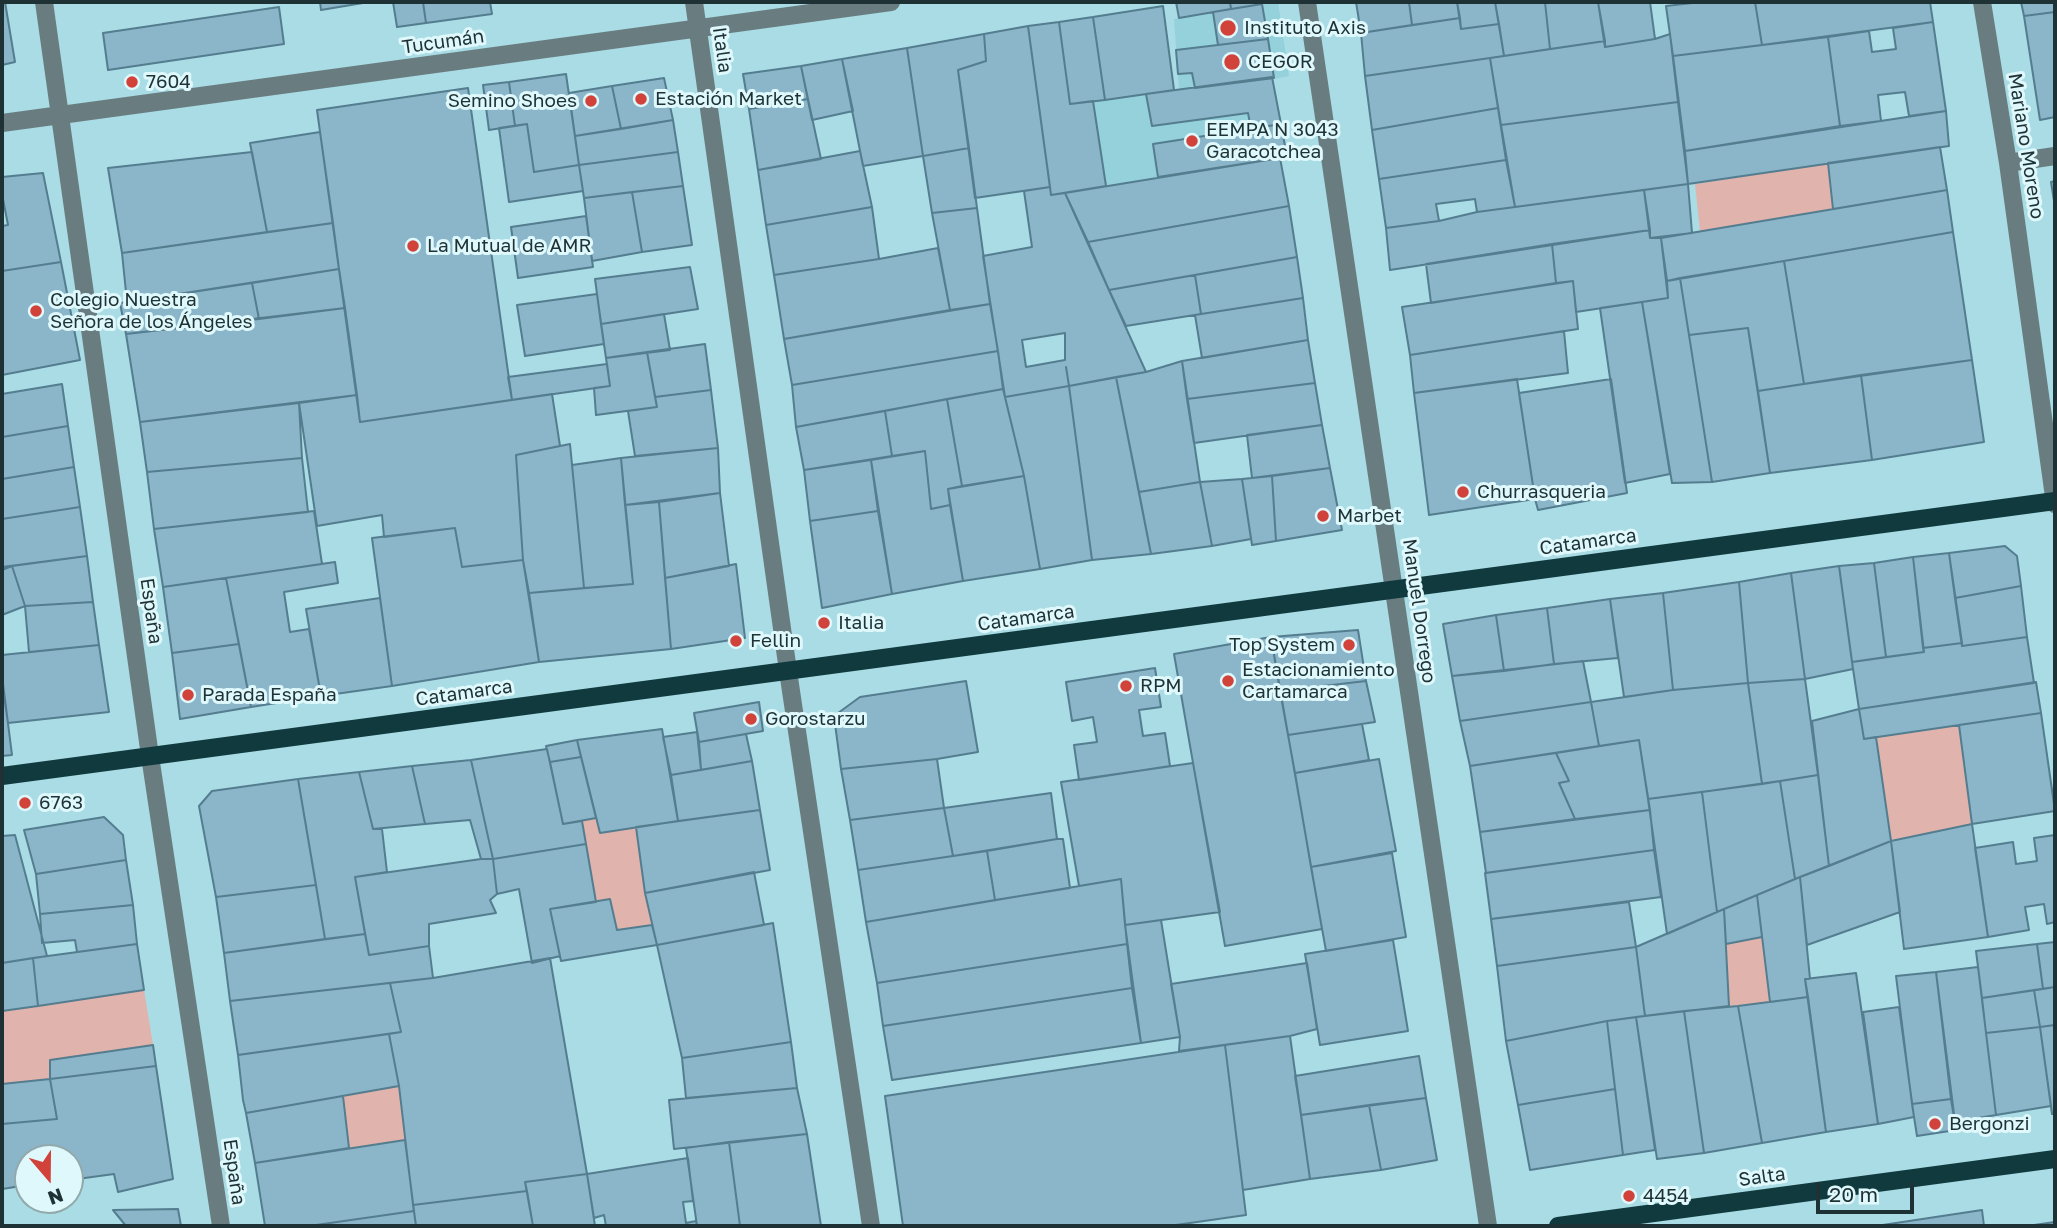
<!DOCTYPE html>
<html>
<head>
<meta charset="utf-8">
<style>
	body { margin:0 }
	#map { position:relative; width:2057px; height:1228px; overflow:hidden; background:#a9dce4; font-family:"Golos Text",sans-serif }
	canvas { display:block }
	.frame { position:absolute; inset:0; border:4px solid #1e3235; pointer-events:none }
	.north { position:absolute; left:14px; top:1144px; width:70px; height:70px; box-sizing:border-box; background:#dff8fc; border:2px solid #92a9ac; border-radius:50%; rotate:160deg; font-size:19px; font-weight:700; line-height:28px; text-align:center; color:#1e3235 }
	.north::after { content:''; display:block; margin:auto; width:24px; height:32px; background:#d1433a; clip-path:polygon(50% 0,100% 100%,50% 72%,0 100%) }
	.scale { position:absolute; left:1816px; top:1182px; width:98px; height:32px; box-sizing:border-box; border:4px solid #1e3235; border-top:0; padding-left:9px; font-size:21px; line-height:24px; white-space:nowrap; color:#1e3235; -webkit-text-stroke:5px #dff8fc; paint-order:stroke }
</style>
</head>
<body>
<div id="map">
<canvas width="2057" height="1228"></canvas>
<div class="frame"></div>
<div class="north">N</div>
<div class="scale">20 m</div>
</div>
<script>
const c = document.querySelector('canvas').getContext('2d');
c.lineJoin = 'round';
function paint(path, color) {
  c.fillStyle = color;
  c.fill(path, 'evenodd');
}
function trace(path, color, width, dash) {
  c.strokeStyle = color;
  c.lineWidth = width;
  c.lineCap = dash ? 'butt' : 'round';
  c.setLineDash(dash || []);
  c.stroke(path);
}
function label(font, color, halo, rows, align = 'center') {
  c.font = font + ' "Golos Text",sans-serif';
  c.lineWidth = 6;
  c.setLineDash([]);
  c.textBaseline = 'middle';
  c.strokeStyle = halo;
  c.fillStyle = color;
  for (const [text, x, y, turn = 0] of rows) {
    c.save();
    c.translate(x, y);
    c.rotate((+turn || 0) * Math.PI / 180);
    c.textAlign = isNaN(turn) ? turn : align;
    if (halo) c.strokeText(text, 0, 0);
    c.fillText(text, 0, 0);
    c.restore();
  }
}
paint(new Path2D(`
	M 1278,2 L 1289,76 L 1273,79 L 1287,157 L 1106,186 L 1093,101 L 1179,89 L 1174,19 Z`), '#94d1db');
paint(new Path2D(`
	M 1828,163 L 1833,209 L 1700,231 L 1695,184 Z
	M 1959,725 L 1972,824 L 1891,841 L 1876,737 Z
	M 596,818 L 600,833 L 636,827 L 645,893 L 652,925 L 617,930 L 596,902 L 582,821 Z
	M 1762,937 L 1770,1002 L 1729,1006 L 1726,944 Z
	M 144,990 L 153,1045 L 50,1060 L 50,1079 L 2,1084 L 2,1011 Z
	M 399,1086 L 405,1140 L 349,1148 L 343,1096 Z`), '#e0b3ac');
const building = new Path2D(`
	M 2,2 L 5,2 L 15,62 L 2,65 Z
	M 320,2 L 363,2 L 363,3 L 321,10 Z
	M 393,2 L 423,2 L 426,23 L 397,27 Z
	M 423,2 L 490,2 L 492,14 L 426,23 Z
	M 1176,2 L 1230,2 L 1231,9 L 1179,18 Z
	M 1230,2 L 1262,2 L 1262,4 L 1231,9 Z
	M 1356,2 L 1409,2 L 1412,25 L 1361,33 Z
	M 1409,2 L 1457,2 L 1460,18 L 1412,25 Z
	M 1457,2 L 1495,2 L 1499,24 L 1461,29 Z
	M 1495,2 L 1545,2 L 1550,49 L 1504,56 Z
	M 1545,2 L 1598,2 L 1605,41 L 1550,49 Z
	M 1598,2 L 1650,2 L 1655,39 L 1605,47 Z
	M 1701,2 L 1755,2 L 1762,45 L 1673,56 L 1666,6 Z
	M 1755,2 L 1930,2 L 1933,22 L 1762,45 Z
	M 2021,2 L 2055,2 L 2055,12 L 2024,16 Z
	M 1262,4 L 1268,39 L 1218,45 L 1213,12 Z
	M 1163,6 L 1174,90 L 1105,100 L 1093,17 Z
	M 279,7 L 284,44 L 108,70 L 103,33 Z
	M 2055,12 L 2055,117 L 2040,120 L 2024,16 Z
	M 1093,17 L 1105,100 L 1070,104 L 1059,22 Z
	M 1460,18 L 1461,29 L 1499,24 L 1504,56 L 1365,76 L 1361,33 Z
	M 1059,22 L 1070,104 L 1093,101 L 1106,186 L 1051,195 L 1028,26 Z
	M 1933,22 L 1946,111 L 1909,116 L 1905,92 L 1878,95 L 1881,121 L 1840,126 L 1828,37 L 1869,31 L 1872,52 L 1896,49 L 1893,28 Z
	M 1028,26 L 1050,187 L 975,198 L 958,70 L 986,61 L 984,34 Z
	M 984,34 L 986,61 L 958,70 L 969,148 L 923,156 L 907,48 Z
	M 1670,34 L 1678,102 L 1501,125 L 1490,58 L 1605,41 L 1605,47 L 1655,39 Z
	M 1828,37 L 1840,126 L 1685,151 L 1673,56 Z
	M 1268,39 L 1274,78 L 1195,88 L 1192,73 L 1178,74 L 1176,50 Z
	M 907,48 L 923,156 L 863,166 L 842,59 Z
	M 1490,58 L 1498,108 L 1372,130 L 1365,76 Z
	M 842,59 L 853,111 L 812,120 L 801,66 Z
	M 801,66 L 808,99 L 749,109 L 743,74 Z
	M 566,74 L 579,165 L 534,172 L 527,124 L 515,126 L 509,82 Z
	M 1272,77 L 1281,124 L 1251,129 L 1248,113 L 1152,126 L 1146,94 Z
	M 664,78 L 673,120 L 621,129 L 612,86 Z
	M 509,82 L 515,126 L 489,130 L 483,85 Z
	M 612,86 L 621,129 L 575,136 L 569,93 Z
	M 468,88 L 512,400 L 360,422 L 317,110 Z
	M 808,99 L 821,159 L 758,170 L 749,109 Z
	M 1678,102 L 1688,184 L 1515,207 L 1501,125 Z
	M 1498,108 L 1506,160 L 1379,179 L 1372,130 Z
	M 1946,111 L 1949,146 L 1688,184 L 1685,151 Z
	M 673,120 L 678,152 L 579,165 L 575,136 Z
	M 527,124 L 534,172 L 579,165 L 583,191 L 509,202 L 499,128 Z
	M 1281,124 L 1287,157 L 1158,177 L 1153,144 Z
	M 320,132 L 333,223 L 267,232 L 250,143 Z
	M 1940,147 L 1947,190 L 1833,209 L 1828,163 Z
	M 969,148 L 977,208 L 932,213 L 923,156 Z
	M 860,151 L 872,207 L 766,225 L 758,170 Z
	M 252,152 L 267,232 L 122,253 L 108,168 Z
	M 678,152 L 683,186 L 584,198 L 579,165 Z
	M 1280,158 L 1289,206 L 1088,242 L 1065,193 Z
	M 1506,160 L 1515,207 L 1477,212 L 1475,199 L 1436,204 L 1439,221 L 1386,228 L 1379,179 Z
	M 43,173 L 61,262 L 2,271 L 2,226 L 8,225 L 2,194 L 2,177 Z
	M 2055,181 L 2055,207 L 2051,182 Z
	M 1688,184 L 1692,233 L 1650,238 L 1644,190 Z
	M 683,186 L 692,245 L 642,252 L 632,192 Z
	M 1050,187 L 1051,195 L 1065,193 L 1146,372 L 1069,386 L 1066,367 L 1069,386 L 1005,397 L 983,256 L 1032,247 L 1024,191 ZM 1065,333 L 1065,360 L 1026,367 L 1022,340 Z
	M 1644,190 L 1650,230 L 1390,270 L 1386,228 L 1439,221 L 1477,212 Z
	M 1947,190 L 1953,232 L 1667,281 L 1661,238 Z
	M 632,192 L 642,252 L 592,261 L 584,198 Z
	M 1289,206 L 1297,257 L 1109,290 L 1088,242 Z
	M 872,207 L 879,259 L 774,275 L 766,225 Z
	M 977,208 L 990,304 L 950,310 L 932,213 Z
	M 586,216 L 593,267 L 518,278 L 511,227 Z
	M 333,223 L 339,269 L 127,302 L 122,253 Z
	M 1650,230 L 1650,238 L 1661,238 L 1668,298 L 1576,312 L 1573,281 L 1556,283 L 1552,244 Z
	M 1953,232 L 1972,360 L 1804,384 L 1784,261 Z
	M 1552,244 L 1556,283 L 1431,303 L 1426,264 Z
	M 938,248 L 950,310 L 784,339 L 774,275 L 879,259 Z
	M 1297,257 L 1303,298 L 1201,314 L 1195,275 Z
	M 1784,261 L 1804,384 L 1758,391 L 1748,328 L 1689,335 L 1680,278 Z
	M 61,262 L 80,360 L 2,375 L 2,271 Z
	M 690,267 L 698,309 L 601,324 L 595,279 Z
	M 339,269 L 345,308 L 259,319 L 252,283 Z
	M 1195,275 L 1201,314 L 1126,326 L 1109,290 Z
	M 1680,278 L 1689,335 L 1712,482 L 1672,483 L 1642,302 L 1668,298 L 1667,281 Z
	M 1573,281 L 1578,329 L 1410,355 L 1402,307 Z
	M 252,283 L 259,319 L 126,334 L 120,303 Z
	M 597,294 L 604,344 L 525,356 L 517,305 Z
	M 1303,298 L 1308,340 L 1202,358 L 1195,315 Z
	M 1642,302 L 1670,474 L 1625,483 L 1600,308 Z
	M 990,304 L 998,351 L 792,385 L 784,339 Z
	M 345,308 L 357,395 L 140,422 L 126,334 Z
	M 664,314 L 670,350 L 606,358 L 601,324 Z
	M 1748,328 L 1770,473 L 1712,482 L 1689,335 Z
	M 1564,331 L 1568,373 L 1414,393 L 1410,355 Z
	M 1308,340 L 1315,383 L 1187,399 L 1182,361 Z
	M 705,344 L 711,390 L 655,397 L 647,352 Z
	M 998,351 L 1003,389 L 796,427 L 792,385 Z
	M 647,352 L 657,407 L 596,415 L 594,388 L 610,386 L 606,358 Z
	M 1972,360 L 1984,442 L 1872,460 L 1861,375 Z
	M 1182,361 L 1200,482 L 1139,492 L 1116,377 L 1146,372 Z
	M 607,364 L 610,386 L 512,400 L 508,377 Z
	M 1861,375 L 1872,460 L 1770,473 L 1758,391 Z
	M 1116,377 L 1151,554 L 1092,560 L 1069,386 Z
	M 1517,379 L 1535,499 L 1429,515 L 1414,393 Z
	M 1611,379 L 1627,493 L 1538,510 L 1535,499 L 1519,393 Z
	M 1315,383 L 1322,425 L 1194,443 L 1187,399 Z
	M 62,384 L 68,426 L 2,437 L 2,394 Z
	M 1069,386 L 1092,560 L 1040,569 L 1024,476 L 1005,397 Z
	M 1003,389 L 1024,476 L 962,486 L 947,399 Z
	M 711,390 L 718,448 L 635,456 L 628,411 L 657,407 L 655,397 Z
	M 552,394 L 560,446 L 516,455 L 523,560 L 462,567 L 455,528 L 384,537 L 382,515 L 317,526 L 299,403 L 357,395 L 360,422 Z
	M 947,399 L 962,486 L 948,489 L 950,505 L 931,509 L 925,451 L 892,456 L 885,411 Z
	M 299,403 L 302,458 L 147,472 L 140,422 Z
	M 885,411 L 892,456 L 804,470 L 796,427 Z
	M 1322,425 L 1330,468 L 1252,478 L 1247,435 Z
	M 68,426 L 74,467 L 2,479 L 2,437 Z
	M 570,444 L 584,588 L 529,593 L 523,560 L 516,455 Z
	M 718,448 L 720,493 L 625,505 L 621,458 Z
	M 925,451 L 931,509 L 950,505 L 963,581 L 892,594 L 871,460 Z
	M 302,458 L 308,512 L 154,529 L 147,472 Z
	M 621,458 L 633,584 L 584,588 L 572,465 Z
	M 871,460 L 878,511 L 810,521 L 804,470 Z
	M 74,467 L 80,507 L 2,519 L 2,479 Z
	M 1330,468 L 1342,530 L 1276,541 L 1272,476 Z
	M 1024,476 L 1040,569 L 963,581 L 948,489 Z
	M 1272,476 L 1276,541 L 1252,545 L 1242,479 Z
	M 1242,479 L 1251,539 L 1212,546 L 1200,482 Z
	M 1200,482 L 1212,546 L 1151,554 L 1139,492 Z
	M 720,493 L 729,566 L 665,578 L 659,502 Z
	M 659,502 L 671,649 L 539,662 L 529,593 L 633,584 L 625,505 Z
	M 80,507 L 87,556 L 2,567 L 2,519 Z
	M 314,511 L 322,564 L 163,587 L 154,529 Z
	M 878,511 L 892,594 L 822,608 L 810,521 Z
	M 455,528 L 462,567 L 523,560 L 539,662 L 392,686 L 372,538 Z
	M 2005,546 L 2017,556 L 2021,586 L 1955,598 L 1949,553 Z
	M 1949,553 L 1962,643 L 1923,648 L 1913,557 Z
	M 87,556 L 93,602 L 25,606 L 12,566 Z
	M 1913,557 L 1924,652 L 1886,657 L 1874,563 Z
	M 335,562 L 338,583 L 284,592 L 290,632 L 309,629 L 321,696 L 251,707 L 226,578 Z
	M 1874,563 L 1886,657 L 1852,662 L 1839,566 Z
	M 736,564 L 745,638 L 671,649 L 665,578 Z
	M 12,566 L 25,606 L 2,615 L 2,570 Z
	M 1839,566 L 1853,669 L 1805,679 L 1791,573 Z
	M 1791,573 L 1805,679 L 1748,683 L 1739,582 Z
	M 226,578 L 239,644 L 172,653 L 163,587 Z
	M 1739,582 L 1748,683 L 1673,690 L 1663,593 Z
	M 2021,586 L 2027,637 L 1962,646 L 1955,598 Z
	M 1663,593 L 1673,690 L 1624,697 L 1610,599 Z
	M 380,598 L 392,686 L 321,696 L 306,609 Z
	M 1610,599 L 1618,658 L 1554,664 L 1547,608 Z
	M 93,602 L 99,645 L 29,652 L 25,606 Z
	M 1547,608 L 1554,664 L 1504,671 L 1496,615 Z
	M 1496,615 L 1504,671 L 1452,676 L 1443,624 Z
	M 1358,630 L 1366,681 L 1280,691 L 1271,637 Z
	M 1271,637 L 1322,929 L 1225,946 L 1174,654 Z
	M 2027,637 L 2034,683 L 1859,709 L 1852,662 L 1924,652 L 1923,648 L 1962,643 L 1962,646 Z
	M 239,644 L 251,707 L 180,719 L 172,653 Z
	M 99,645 L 109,712 L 8,723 L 2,682 L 2,655 Z
	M 1583,661 L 1591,702 L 1460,721 L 1452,676 Z
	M 1155,668 L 1161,707 L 1139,710 L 1143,736 L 1165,733 L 1170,766 L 1079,780 L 1074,745 L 1097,742 L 1093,717 L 1072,721 L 1066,682 Z
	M 2,676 L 12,755 L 2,756 Z
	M 1805,679 L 1818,775 L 1762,784 L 1748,683 Z
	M 966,681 L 978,752 L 937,759 L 841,769 L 834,716 L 860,697 Z
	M 1366,681 L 1375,722 L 1288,735 L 1280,691 Z
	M 2036,682 L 2041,713 L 1864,739 L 1859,709 Z
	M 1748,683 L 1762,784 L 1648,799 L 1639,740 L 1599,746 L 1591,702 L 1673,690 Z
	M 759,702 L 763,731 L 699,742 L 694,713 Z
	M 1591,702 L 1599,746 L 1470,766 L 1460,721 Z
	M 1859,709 L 1864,739 L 1876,737 L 1891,841 L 1829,866 L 1812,721 Z
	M 2041,713 L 2055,811 L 1972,824 L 1959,725 Z
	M 1362,724 L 1369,760 L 1295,773 L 1288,735 Z
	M 662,729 L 678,821 L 600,833 L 577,740 Z
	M 697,732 L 701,770 L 671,775 L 663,737 Z
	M 746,734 L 752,761 L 701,770 L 699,742 Z
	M 577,740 L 581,757 L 550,762 L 546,746 Z
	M 1639,740 L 1650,810 L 1575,819 L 1559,783 L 1569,781 L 1556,753 Z
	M 547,749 L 563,824 L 582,821 L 586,844 L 493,859 L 471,760 Z
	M 1556,753 L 1569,781 L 1559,783 L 1575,819 L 1480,832 L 1470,766 Z
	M 581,757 L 596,818 L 563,824 L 550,762 Z
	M 937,759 L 944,808 L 850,820 L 841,769 Z
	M 1379,759 L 1396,851 L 1311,867 L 1295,773 Z
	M 471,760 L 493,859 L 481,859 L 470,820 L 425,824 L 412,766 Z
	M 752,761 L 760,810 L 678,821 L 671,775 Z
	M 1193,763 L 1220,912 L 1125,925 L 1121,879 L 1079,886 L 1061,782 Z
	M 412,766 L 425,824 L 373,829 L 359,772 Z
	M 359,772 L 373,829 L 382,829 L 387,872 L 355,877 L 365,934 L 325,939 L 298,779 Z
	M 1818,775 L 1829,866 L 1795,879 L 1780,781 Z
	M 298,779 L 316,885 L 216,897 L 199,806 L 212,791 Z
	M 1780,781 L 1795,879 L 1717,912 L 1702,792 Z
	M 1702,792 L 1717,912 L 1667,934 L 1648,799 Z
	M 1051,793 L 1057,839 L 953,856 L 944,808 Z
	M 944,808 L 953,856 L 858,870 L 850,820 Z
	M 760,810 L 770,870 L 645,893 L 636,827 Z
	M 1650,810 L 1654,850 L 1486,873 L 1480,832 Z
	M 104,817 L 123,835 L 126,860 L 36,874 L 24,830 Z
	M 1972,824 L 1988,937 L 1904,949 L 1891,841 Z
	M 15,835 L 47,956 L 2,963 L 2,836 Z
	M 2055,835 L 2055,922 L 2047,924 L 2044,904 L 2025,907 L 2029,930 L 1988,937 L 1975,848 L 2013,842 L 2016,864 L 2037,861 L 2034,838 Z
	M 1057,839 L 1063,839 L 1070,888 L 995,900 L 987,851 Z
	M 1891,841 L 1900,912 L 1807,945 L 1800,877 Z
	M 586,844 L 596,902 L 550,909 L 560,956 L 532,963 L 519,889 L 497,894 L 493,859 Z
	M 1654,850 L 1661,897 L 1491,919 L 1485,873 Z
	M 987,851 L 995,900 L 866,922 L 858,870 Z
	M 1392,853 L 1406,937 L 1326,951 L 1311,867 Z
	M 481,859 L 493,859 L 497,894 L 490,900 L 496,913 L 429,924 L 429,946 L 369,955 L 355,877 Z
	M 126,860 L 133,905 L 40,914 L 36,874 Z
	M 754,872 L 764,925 L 657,945 L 645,893 Z
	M 1800,877 L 1810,979 L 1805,979 L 1808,997 L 1770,1002 L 1757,895 Z
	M 1121,879 L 1127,944 L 877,983 L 866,922 Z
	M 316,885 L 325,939 L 224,953 L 216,897 Z
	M 1757,895 L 1762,937 L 1726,944 L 1724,909 Z
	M 610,899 L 617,930 L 652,925 L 657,945 L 561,961 L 550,909 Z
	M 1629,902 L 1636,947 L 1497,966 L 1491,919 Z
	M 133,905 L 137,944 L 77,952 L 75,940 L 42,943 L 40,914 Z
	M 1724,909 L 1729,1006 L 1645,1016 L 1636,947 Z
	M 1161,920 L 1180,1037 L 1141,1043 L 1125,925 Z
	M 773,923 L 791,1042 L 682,1058 L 657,945 Z
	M 365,934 L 369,955 L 429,946 L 433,978 L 230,1001 L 224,953 Z
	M 1393,940 L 1408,1031 L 1320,1045 L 1305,954 Z
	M 2055,942 L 2055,987 L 2043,989 L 2037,944 Z
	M 137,944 L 144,990 L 38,1006 L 33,958 Z
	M 1127,944 L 1132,988 L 883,1026 L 877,983 Z
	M 2037,944 L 2043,989 L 1982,998 L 1976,951 Z
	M 1636,947 L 1645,1016 L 1607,1021 L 1506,1041 L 1497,966 Z
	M 33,958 L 38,1006 L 2,1011 L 2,963 Z
	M 550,958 L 587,1174 L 525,1182 L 527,1191 L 413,1205 L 399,1086 L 389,1034 L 401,1032 L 390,983 L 433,978 Z
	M 1307,963 L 1317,1029 L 1290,1036 L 1179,1051 L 1180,1037 L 1171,984 Z
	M 1978,967 L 1996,1115 L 1955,1122 L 1936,972 Z
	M 1936,972 L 1951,1099 L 1912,1104 L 1896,976 Z
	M 1856,973 L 1878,1124 L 1826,1132 L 1805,979 Z
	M 390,983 L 401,1032 L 238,1055 L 230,1001 Z
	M 2055,987 L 2055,1025 L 2040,1027 L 2034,990 Z
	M 1132,988 L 1141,1043 L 892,1080 L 883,1026 Z
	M 2034,990 L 2040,1027 L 1986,1033 L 1982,998 Z
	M 1808,997 L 1826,1132 L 1762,1143 L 1738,1006 Z
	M 1738,1006 L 1762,1143 L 1704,1153 L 1684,1011 Z
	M 1899,1007 L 1914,1117 L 1878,1124 L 1863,1012 Z
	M 1684,1011 L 1704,1153 L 1657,1159 L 1636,1017 Z
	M 1636,1017 L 1655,1150 L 1623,1155 L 1607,1021 Z
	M 1607,1021 L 1615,1089 L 1518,1105 L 1506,1041 Z
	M 2055,1025 L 2055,1114 L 2052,1114 L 2040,1027 Z
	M 2040,1027 L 2051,1106 L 1996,1115 L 1986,1033 Z
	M 389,1034 L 399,1086 L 246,1113 L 243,1100 L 238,1055 Z
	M 1290,1036 L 1310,1179 L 1243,1190 L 1225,1045 Z
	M 791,1042 L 797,1088 L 686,1098 L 682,1058 Z
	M 153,1045 L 156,1066 L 50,1079 L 50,1060 Z
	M 1225,1045 L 1246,1215 L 1169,1226 L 903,1226 L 885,1096 Z
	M 1419,1056 L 1426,1098 L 1301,1115 L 1295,1076 Z
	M 156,1066 L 173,1179 L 118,1192 L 114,1174 L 70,1180 L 70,1158 L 28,1158 L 28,1185 L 2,1189 L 2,1124 L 57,1119 L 50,1079 Z
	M 50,1079 L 57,1119 L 2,1124 L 2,1084 Z
	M 797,1088 L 807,1134 L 674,1149 L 669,1100 Z
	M 1615,1089 L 1623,1155 L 1530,1170 L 1518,1105 Z
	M 343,1096 L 349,1148 L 255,1163 L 246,1113 Z
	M 1426,1098 L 1437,1160 L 1381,1170 L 1369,1105 Z
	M 1951,1099 L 1956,1130 L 1917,1136 L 1912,1104 Z
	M 1369,1105 L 1381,1170 L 1310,1179 L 1301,1115 Z
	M 807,1134 L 821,1226 L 740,1226 L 729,1142 Z
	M 405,1140 L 414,1211 L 309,1226 L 265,1226 L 255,1163 Z
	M 729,1142 L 740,1226 L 697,1226 L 686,1148 Z
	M 688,1158 L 693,1201 L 683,1202 L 686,1223 L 696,1221 L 697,1226 L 606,1226 L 604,1215 L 594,1218 L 587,1174 Z
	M 587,1174 L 595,1226 L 533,1226 L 525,1182 Z
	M 527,1191 L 533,1226 L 416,1226 L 413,1205 Z
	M 178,1209 L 181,1226 L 126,1226 L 113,1210 Z
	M 1982,1210 L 1984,1226 L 1876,1226 Z
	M 414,1211 L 416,1226 L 309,1226 Z
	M 2055,1222 L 2055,1226 L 2027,1226 Z`);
paint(building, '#8bb6c9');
trace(building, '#547d8f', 2);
trace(new Path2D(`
	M 44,2 L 150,756 L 221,1226
	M 694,2 L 788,671 L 871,1226
	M 1307,2 L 1488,1226
	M 1982,2 L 2008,163 L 2055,504
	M 2,123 L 891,2
	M 2008,163 L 2055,156`), '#697d81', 18);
trace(new Path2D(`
	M 2,776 L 2055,501
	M 1558,1226 L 2055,1159`), '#113a3f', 18);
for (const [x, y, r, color] of [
	[1228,28,9,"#d1433a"],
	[1232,62,9,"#d1433a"],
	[132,82,7,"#d1433a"],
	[641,99,7,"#d1433a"],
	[591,101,7,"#d1433a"],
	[1192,141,7,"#d1433a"],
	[413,246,7,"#d1433a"],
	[36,311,7,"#d1433a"],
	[1463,492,7,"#d1433a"],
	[1323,516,7,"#d1433a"],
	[824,623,7,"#d1433a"],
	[736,641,7,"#d1433a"],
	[1349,645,7,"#d1433a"],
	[1228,681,7,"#d1433a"],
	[1126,686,7,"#d1433a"],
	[188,695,7,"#d1433a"],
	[751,719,7,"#d1433a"],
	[25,803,7,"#d1433a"],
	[1935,1124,7,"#d1433a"],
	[1629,1196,7,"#d1433a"]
]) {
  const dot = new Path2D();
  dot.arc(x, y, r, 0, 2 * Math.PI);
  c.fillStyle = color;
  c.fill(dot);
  trace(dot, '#dff8fc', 2.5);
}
label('19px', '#1e3235', '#dff8fc', [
	["Instituto Axis",1244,28],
	["CEGOR",1248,62],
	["7604",146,82],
	["Estación Market",655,99],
	["Semino Shoes",577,101,"right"],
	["EEMPA N 3043",1206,130],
	["Garacotchea",1206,152],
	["La Mutual de AMR",427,246],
	["Colegio Nuestra",50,300],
	["Señora de los Ángeles",50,322],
	["Churrasqueria",1477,492],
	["Marbet",1337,516],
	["Italia",838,623],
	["Fellin",750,641],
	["Top System",1335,645,"right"],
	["Estacionamiento",1242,670],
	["Cartamarca",1242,692],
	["RPM",1140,686],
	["Parada España",202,695],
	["Gorostarzu",765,719],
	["6763",39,803],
	["Bergonzi",1949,1124],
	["4454",1643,1196]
], 'left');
label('19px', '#1e3235', '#dff8fc', [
	["Tucumán",443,42,-8],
	["Italia",722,50,82],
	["Mariano Moreno",2026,146,81],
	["Catamarca",1588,542,-8],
	["España",151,611,82],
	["Manuel Dorrego",1419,611,82],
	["Catamarca",1026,618,-8],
	["Catamarca",464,693,-8],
	["España",234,1172,82],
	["Salta",1762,1177,-8]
]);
</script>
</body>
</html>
